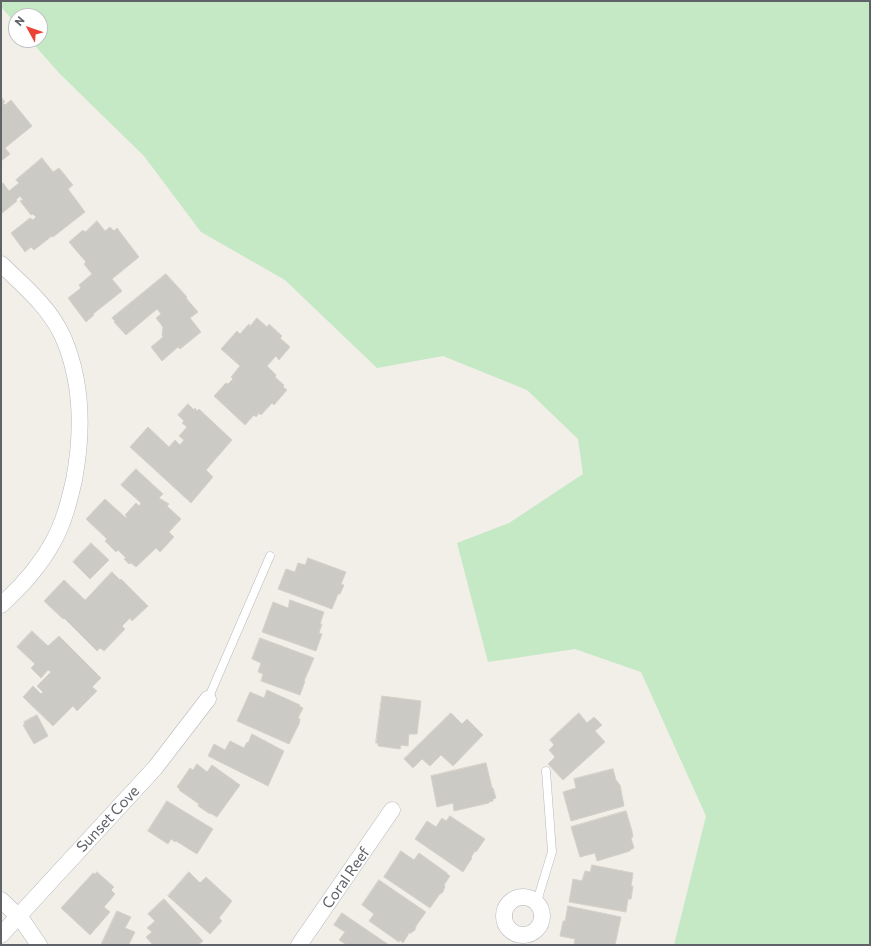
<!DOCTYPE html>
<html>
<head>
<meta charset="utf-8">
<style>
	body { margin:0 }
	#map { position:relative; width:871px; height:946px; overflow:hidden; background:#f1efe8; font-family:Commissioner,sans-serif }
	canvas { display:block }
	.frame { position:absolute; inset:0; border:2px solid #5f6368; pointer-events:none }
	.north { position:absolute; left:8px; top:8px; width:40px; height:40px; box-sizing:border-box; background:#fff; border:1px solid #bfc1c3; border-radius:50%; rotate:310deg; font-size:11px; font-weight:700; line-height:16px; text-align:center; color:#5f6368 }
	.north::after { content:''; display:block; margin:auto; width:14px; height:18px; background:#ea4335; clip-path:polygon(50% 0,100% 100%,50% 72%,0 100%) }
</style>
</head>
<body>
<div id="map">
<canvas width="871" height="946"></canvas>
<div class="frame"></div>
<div class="north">N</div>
</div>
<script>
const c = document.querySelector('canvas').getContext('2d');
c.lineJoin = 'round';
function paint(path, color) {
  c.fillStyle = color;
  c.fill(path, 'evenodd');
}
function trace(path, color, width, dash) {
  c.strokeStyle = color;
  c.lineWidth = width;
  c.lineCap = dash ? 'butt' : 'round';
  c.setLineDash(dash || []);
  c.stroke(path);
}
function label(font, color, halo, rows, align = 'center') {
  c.font = font + ' Commissioner,sans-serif';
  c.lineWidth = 3;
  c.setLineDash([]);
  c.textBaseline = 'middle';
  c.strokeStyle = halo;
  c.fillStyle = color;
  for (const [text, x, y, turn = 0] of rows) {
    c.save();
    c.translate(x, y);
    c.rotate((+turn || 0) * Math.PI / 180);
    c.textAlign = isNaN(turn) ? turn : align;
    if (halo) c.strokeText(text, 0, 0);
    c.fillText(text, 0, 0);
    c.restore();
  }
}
paint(new Path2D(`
	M 1,1 L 870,1 L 870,945 L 674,945 L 706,816 L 641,672 L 575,649 L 488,662 L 457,543 L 509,523 L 583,474 L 578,439 L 527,390 L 443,356 L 377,368 L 285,280 L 201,232 L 144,156 L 59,73 L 30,40 L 40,40 L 40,16 L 16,16 L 16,24 L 1,7 Z`), '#c5e8c5');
const building = new Path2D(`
	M 1,97 L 5,102 L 3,103 L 5,105 L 11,100 L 32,126 L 5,148 L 10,154 L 1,161 Z
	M 42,158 L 53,172 L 59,168 L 73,185 L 68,189 L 85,212 L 53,237 L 52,236 L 34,250 L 31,247 L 25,252 L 11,233 L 30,218 L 33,220 L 36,217 L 33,214 L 31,215 L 20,201 L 23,200 L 20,196 L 16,200 L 17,201 L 1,214 L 1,184 L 3,183 L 9,191 L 19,183 L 16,180 Z
	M 97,221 L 105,231 L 110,227 L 114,231 L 117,228 L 139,257 L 112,279 L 122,291 L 93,314 L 94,315 L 86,322 L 68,298 L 81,288 L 79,285 L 92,274 L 84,264 L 86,262 L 69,242 L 83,230 L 85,232 Z
	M 166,274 L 187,297 L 186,298 L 198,312 L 190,318 L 201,332 L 180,349 L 178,347 L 162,361 L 151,347 L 163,337 L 162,335 L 163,327 L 156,318 L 161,314 L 157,309 L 126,335 L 114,322 L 115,321 L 112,318 Z
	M 257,318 L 267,327 L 269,324 L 282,336 L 280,338 L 290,347 L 279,360 L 276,356 L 267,366 L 276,375 L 275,377 L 284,385 L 283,387 L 287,390 L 274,405 L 272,403 L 261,415 L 259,413 L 256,417 L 254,415 L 245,425 L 214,396 L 226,383 L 228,384 L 233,379 L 231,377 L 240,366 L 221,349 L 237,331 L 240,334 L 249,324 L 250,326 Z
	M 188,404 L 194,410 L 195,408 L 197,411 L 199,409 L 232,440 L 206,470 L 213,477 L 191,503 L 130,447 L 148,427 L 169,447 L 175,440 L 180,445 L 184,440 L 179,436 L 187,427 L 182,423 L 184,421 L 178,415 Z
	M 136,469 L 163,494 L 159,498 L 169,504 L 167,506 L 181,519 L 169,532 L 174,537 L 160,552 L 156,548 L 136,567 L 131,563 L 129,564 L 124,559 L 126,558 L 118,550 L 116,552 L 105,541 L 107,539 L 86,519 L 105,499 L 126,518 L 127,517 L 125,515 L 136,503 L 139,506 L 141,503 L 121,485 Z
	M 91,543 L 109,560 L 90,579 L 73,562 Z
	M 308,558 L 346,572 L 341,584 L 344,585 L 340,594 L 338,594 L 332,609 L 278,589 L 286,569 L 295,572 L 298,563 L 305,565 Z
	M 112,572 L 120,580 L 121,579 L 148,606 L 132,621 L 130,618 L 122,626 L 125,629 L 104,651 L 100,648 L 97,651 L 64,618 L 63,619 L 44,601 L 64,580 L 85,600 Z
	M 290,600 L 324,612 L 320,624 L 322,624 L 319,633 L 322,634 L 316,651 L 262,632 L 273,602 L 288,608 Z
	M 32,631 L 48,646 L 59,636 L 101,678 L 92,687 L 97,691 L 77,711 L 73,706 L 53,726 L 23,697 L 33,686 L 41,694 L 43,692 L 37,686 L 51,672 L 48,670 L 41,678 L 31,668 L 35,664 L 17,647 Z
	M 260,638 L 314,658 L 304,681 L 305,681 L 300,695 L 261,681 L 263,674 L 258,672 L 261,663 L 252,659 Z
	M 267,690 L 300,705 L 299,706 L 303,708 L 298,718 L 300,719 L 299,724 L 289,744 L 237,721 L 250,692 L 264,698 Z
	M 382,696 L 421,701 L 417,734 L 409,734 L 408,746 L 401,745 L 400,749 L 378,746 L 378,743 L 376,743 Z
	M 451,713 L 462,724 L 467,719 L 483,735 L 453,766 L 441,755 L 430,766 L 422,759 L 413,768 L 404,759 Z
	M 579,713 L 587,723 L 594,717 L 602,725 L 595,731 L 605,742 L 563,780 L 548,764 L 555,757 L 549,750 L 554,745 L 550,740 Z
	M 37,715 L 48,736 L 34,744 L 23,725 L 25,724 L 24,722 Z
	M 252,734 L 284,751 L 268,786 L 208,756 L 214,744 L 225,750 L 230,741 L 244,748 L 247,742 L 248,743 Z
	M 486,763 L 492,788 L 493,788 L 496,798 L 493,799 L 493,801 L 489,802 L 489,803 L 454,811 L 453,803 L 437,807 L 431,776 Z
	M 197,764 L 207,772 L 212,765 L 240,785 L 217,817 L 210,813 L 210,814 L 198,806 L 199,804 L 179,790 L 180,789 L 177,787 L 190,768 L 193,770 Z
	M 613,769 L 616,780 L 620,785 L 624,806 L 571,821 L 563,792 L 576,788 L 574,779 Z
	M 167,801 L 213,829 L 197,854 L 176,841 L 175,842 L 171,839 L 168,844 L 148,831 Z
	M 626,811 L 632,831 L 633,837 L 631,838 L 634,848 L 630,850 L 630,851 L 597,861 L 595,853 L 580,857 L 571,827 Z
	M 450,816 L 485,839 L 476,852 L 475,851 L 471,857 L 472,858 L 463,872 L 415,839 L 427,821 L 436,827 L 442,818 L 446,821 Z
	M 401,851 L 414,860 L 419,853 L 447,873 L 447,874 L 450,876 L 444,885 L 445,886 L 443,892 L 439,895 L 430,908 L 384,877 Z
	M 592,865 L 633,873 L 631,886 L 633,886 L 631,899 L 628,899 L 626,912 L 569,902 L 573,879 L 582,881 L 585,871 L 590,872 Z
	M 97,872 L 114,887 L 111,890 L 115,894 L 104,907 L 110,912 L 90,935 L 61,908 L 93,873 L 95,874 Z
	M 189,872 L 200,883 L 206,877 L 232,901 L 219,918 L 222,921 L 210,934 L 168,896 Z
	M 379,880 L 426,912 L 416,926 L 415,930 L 411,933 L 409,933 L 403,943 L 400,940 L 399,942 L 369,921 L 374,914 L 362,905 Z
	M 164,899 L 203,941 L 198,945 L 153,945 L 146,937 L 152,932 L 147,928 L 155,921 L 148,914 Z
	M 568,906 L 621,917 L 615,945 L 574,945 L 575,939 L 560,936 L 563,921 L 565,921 Z
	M 117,911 L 131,917 L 125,928 L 135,932 L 129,944 L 130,945 L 101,945 Z
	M 342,913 L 389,945 L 347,945 L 339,940 L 345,932 L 334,925 Z`);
paint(building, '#cccac5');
trace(building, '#d6d1c6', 1);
const lane = new Path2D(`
	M 208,699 L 270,556
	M 537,901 L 552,852 L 546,771`);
const street = new Path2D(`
	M 1,264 C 24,286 50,308 63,337 C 83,383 83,432 74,480 C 69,502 64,522 53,542 C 40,566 21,587 1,605
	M504 916a19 19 0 1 1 38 0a19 19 0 1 1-38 0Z
	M 1,900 L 22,920 L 39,945
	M 1,935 L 155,768 L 208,699
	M 299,945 L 392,810`);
trace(lane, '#b5b8bc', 9);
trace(street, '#b5b8bc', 17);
trace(lane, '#fff', 8);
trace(street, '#fff', 16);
label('15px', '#5f6368', '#fff', [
	["Sunset Cove",108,819,-47],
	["Coral Reef",346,878,-55]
]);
</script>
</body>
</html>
